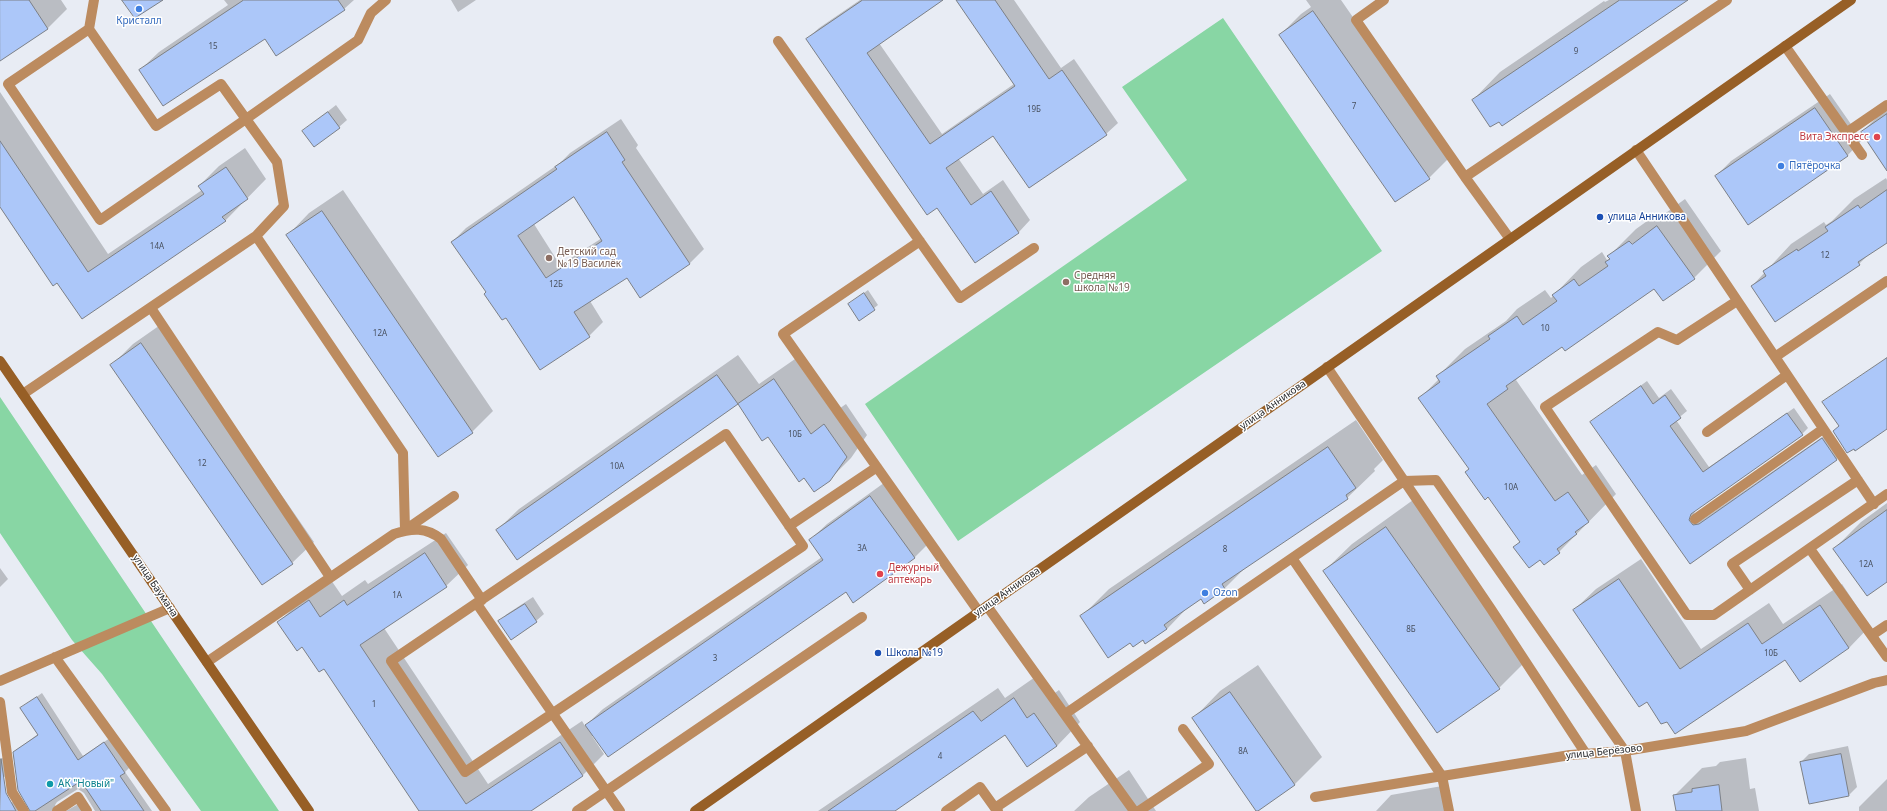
<!DOCTYPE html>
<html>
<head>
<meta charset="utf-8">
<style>
	body { margin:0 }
	canvas { display:block; background:#e8ecf4 }
</style>
</head>
<body>
<canvas width="1887" height="811"></canvas>
<script>
const c = document.querySelector('canvas').getContext('2d');
c.lineJoin = 'round';
function paint(path, color) {
  c.fillStyle = color;
  c.fill(path, 'evenodd');
}
function trace(path, color, width, dash) {
  c.strokeStyle = color;
  c.lineWidth = width;
  c.lineCap = dash ? 'butt' : 'round';
  c.setLineDash(dash || []);
  c.stroke(path);
}
function label(font, color, halo, rows, align = 'center') {
  c.font = font + ' "Noto Sans",sans-serif';
  c.lineWidth = 3;
  c.setLineDash([]);
  c.textBaseline = 'middle';
  c.strokeStyle = halo;
  c.fillStyle = color;
  for (const [text, x, y, turn = 0] of rows) {
    c.save();
    c.translate(x, y);
    c.rotate((+turn || 0) * Math.PI / 180);
    c.textAlign = isNaN(turn) ? turn : align;
    if (halo) c.strokeText(text, 0, 0);
    c.fillText(text, 0, 0);
    c.restore();
  }
}
paint(new Path2D(`
	M 1223,18 L 1382,251 L 958,541 L 865,404 L 1187,180 L 1122,87 Z
	M 0,397 L 279,811 L 201,811 L 102,674 L 72,640 L 0,533 Z`), '#88d6a4');
paint(new Path2D(`
	M 0,0 L 61,0 L 67,9 L 48,28 L 0,60 Z
	M 224,0 L 354,0 L 344,9 L 265,37 L 140,70 L 159,52 L 228,5 Z
	M 451,0 L 476,0 L 458,12 Z
	M 860,0 L 941,0 L 879,43 L 942,134 L 1014,84 L 957,0 L 1014,0 L 1061,68 L 1074,59 L 1118,123 L 1106,134 L 993,134 L 958,158 L 983,194 L 1003,180 L 1030,220 L 1019,232 L 975,262 L 937,207 L 807,39 L 819,28 Z
	M 1306,0 L 1341,0 L 1450,157 L 1429,178 L 1280,35 L 1301,14 L 1311,7 Z
	M 1609,0 L 1686,0 L 1473,100 L 1500,72 L 1604,1 L 1605,2 Z
	M 0,92 L 108,254 L 202,190 L 199,186 L 219,166 L 245,148 L 266,179 L 225,221 L 82,318 L 57,281 L 0,206 Z
	M 1830,94 L 1862,140 L 1847,156 L 1716,176 L 1731,161 Z
	M 336,105 L 347,120 L 339,127 L 303,131 Z
	M 1887,107 L 1887,169 L 1862,132 Z
	M 621,119 L 638,145 L 636,148 L 704,249 L 690,263 L 640,296 L 627,276 L 590,301 L 603,322 L 589,336 L 540,368 L 506,316 L 452,242 L 466,228 L 560,163 L 570,153 ZM 574,196 L 602,238 L 560,265 L 534,224 Z
	M 1886,178 L 1887,180 L 1887,242 L 1871,252 L 1859,264 L 1752,286 L 1791,244 L 1824,222 L 1826,225 L 1832,221 L 1854,199 Z
	M 343,190 L 493,411 L 472,432 L 288,235 L 309,213 Z
	M 1685,199 L 1721,251 L 1694,278 L 1654,288 L 1562,346 L 1523,373 L 1516,380 L 1582,475 L 1596,465 L 1616,494 L 1559,552 L 1541,559 L 1515,547 L 1520,541 L 1420,398 L 1439,379 L 1438,376 L 1465,349 L 1506,321 L 1517,309 L 1545,290 L 1551,298 L 1581,267 L 1602,252 L 1607,260 L 1610,258 L 1609,256 L 1636,229 L 1657,214 L 1659,218 Z
	M 868,290 L 878,305 L 860,319 L 853,301 Z
	M 163,323 L 314,542 L 292,563 L 262,584 L 112,365 L 133,344 Z
	M 738,355 L 759,384 L 795,359 L 833,413 L 846,404 L 867,435 L 851,458 L 829,480 L 804,476 L 768,436 L 763,439 L 738,403 L 517,558 L 497,530 L 519,509 Z
	M 1887,358 L 1887,428 L 1834,431 L 1839,426 L 1823,402 Z
	M 1647,381 L 1659,398 L 1671,389 L 1687,411 L 1676,420 L 1709,467 L 1794,408 L 1808,428 L 1802,434 L 1696,509 L 1694,514 L 1698,519 L 1702,520 L 1828,433 L 1842,454 L 1836,460 L 1690,562 L 1591,422 Z
	M 1356,420 L 1383,460 L 1374,469 L 1375,471 L 1347,498 L 1246,567 L 1225,588 L 1204,603 L 1201,598 L 1189,606 L 1167,629 L 1146,643 L 1143,639 L 1130,641 L 1082,616 L 1109,589 Z
	M 888,480 L 931,541 L 914,558 L 846,591 L 593,734 L 592,736 L 604,754 L 583,775 L 530,811 L 420,811 L 324,668 L 279,622 L 300,601 L 331,580 L 342,596 L 365,580 L 368,584 L 446,533 L 468,565 L 446,586 L 384,628 L 488,784 L 582,721 L 585,726 L 603,709 L 822,557 L 810,540 L 827,524 Z
	M 1413,500 L 1526,661 L 1499,688 L 1437,731 L 1324,571 L 1352,544 Z
	M 1887,503 L 1887,581 L 1834,549 L 1861,522 Z
	M 1641,559 L 1701,649 L 1769,603 L 1783,624 L 1842,584 L 1870,626 L 1849,648 L 1800,680 L 1785,659 L 1667,720 L 1647,701 L 1574,610 L 1596,589 Z
	M 0,568 L 8,579 L 0,587 Z
	M 533,597 L 544,614 L 536,621 L 500,621 L 507,614 Z
	M 1258,665 L 1322,757 L 1294,785 L 1193,719 L 1220,691 Z
	M 1038,675 L 1052,695 L 1059,690 L 1080,722 L 1057,746 L 1005,734 L 893,811 L 818,811 L 998,688 L 1005,698 Z
	M 42,693 L 83,756 L 110,738 L 130,767 L 125,772 L 152,811 L 95,811 L 84,793 L 78,789 L 57,802 L 55,805 L 59,811 L 31,811 L 14,752 L 38,734 L 21,708 Z
	M 1848,746 L 1857,787 L 1849,795 L 1810,803 L 1801,762 L 1809,754 Z
	M 5,757 L 7,775 L 0,780 L 0,759 Z
	M 1746,758 L 1750,789 L 1755,788 L 1759,811 L 1677,811 L 1674,796 L 1702,768 L 1716,766 L 1720,762 Z
	M 1129,770 L 1156,811 L 1074,811 L 1089,797 Z
	M 1887,779 L 1887,811 L 1859,811 L 1859,807 Z
	M 1442,786 L 1447,811 L 1376,811 L 1391,795 Z
	M 17,799 L 25,811 L 0,811 Z
	M 82,802 L 89,811 L 66,811 Z`), '#0003');
const building = new Path2D(`
	M 0,0 L 29,0 L 48,29 L 0,61 Z
	M 122,0 L 163,0 L 135,18 Z
	M 244,0 L 338,0 L 345,10 L 276,56 L 265,39 L 163,106 L 139,70 Z
	M 863,0 L 943,0 L 867,53 L 930,144 L 1015,86 L 956,0 L 995,0 L 1049,79 L 1062,70 L 1107,135 L 1029,188 L 993,136 L 946,168 L 971,205 L 991,191 L 1019,233 L 975,263 L 937,208 L 927,215 L 806,39 Z
	M 1620,0 L 1688,0 L 1502,126 L 1499,122 L 1490,127 L 1472,100 Z
	M 1313,11 L 1430,179 L 1395,202 L 1279,35 Z
	M 1815,108 L 1848,156 L 1748,225 L 1715,176 Z
	M 328,112 L 340,128 L 314,147 L 302,131 Z
	M 1887,114 L 1887,171 L 1861,132 Z
	M 607,132 L 625,160 L 622,162 L 690,264 L 640,298 L 627,278 L 574,312 L 590,337 L 540,370 L 506,318 L 502,320 L 484,294 L 486,292 L 451,242 L 557,169 L 555,167 ZM 574,197 L 602,241 L 546,278 L 518,236 Z
	M 0,141 L 88,272 L 204,194 L 198,186 L 226,167 L 248,199 L 222,217 L 226,221 L 82,319 L 57,283 L 53,286 L 0,207 Z
	M 1887,190 L 1887,243 L 1858,262 L 1860,265 L 1775,322 L 1751,286 L 1766,276 L 1763,271 L 1797,249 L 1798,251 L 1828,231 L 1825,227 L 1858,205 L 1860,208 Z
	M 322,211 L 473,433 L 438,457 L 286,235 Z
	M 1657,226 L 1695,279 L 1663,301 L 1654,289 L 1565,351 L 1562,347 L 1506,386 L 1508,389 L 1487,404 L 1555,501 L 1568,492 L 1589,522 L 1575,532 L 1577,534 L 1557,549 L 1560,553 L 1544,565 L 1540,560 L 1529,568 L 1513,547 L 1520,542 L 1488,497 L 1485,500 L 1465,472 L 1469,469 L 1418,398 L 1440,382 L 1436,376 L 1490,339 L 1488,336 L 1517,316 L 1523,325 L 1557,301 L 1552,295 L 1574,279 L 1579,286 L 1608,266 L 1605,262 L 1610,259 L 1607,256 L 1629,241 L 1632,244 Z
	M 864,293 L 875,310 L 859,321 L 848,304 Z
	M 141,343 L 293,564 L 262,585 L 110,365 Z
	M 1887,358 L 1887,429 L 1855,451 L 1854,449 L 1847,453 L 1833,431 L 1839,426 L 1822,402 Z
	M 717,375 L 738,404 L 517,560 L 496,530 Z
	M 774,379 L 811,434 L 824,424 L 847,457 L 830,481 L 814,492 L 804,478 L 799,482 L 768,437 L 762,441 L 738,404 Z
	M 1641,386 L 1653,404 L 1665,395 L 1681,418 L 1670,426 L 1703,472 L 1787,413 L 1803,435 L 1691,514 L 1689,520 L 1693,525 L 1699,524 L 1822,438 L 1837,460 L 1690,564 L 1590,422 Z
	M 1328,447 L 1356,488 L 1346,495 L 1348,499 L 1222,584 L 1225,589 L 1204,604 L 1201,599 L 1172,619 L 1164,625 L 1167,629 L 1145,644 L 1143,640 L 1133,647 L 1130,643 L 1108,658 L 1080,616 Z
	M 870,496 L 915,558 L 853,603 L 846,592 L 608,757 L 585,725 L 823,560 L 809,540 Z
	M 1887,510 L 1887,582 L 1867,596 L 1833,549 Z
	M 1386,527 L 1500,689 L 1437,733 L 1323,571 Z
	M 425,553 L 447,587 L 360,645 L 466,804 L 560,742 L 583,776 L 531,811 L 419,811 L 324,669 L 319,672 L 302,647 L 297,651 L 277,622 L 309,600 L 320,617 L 344,600 L 347,605 Z
	M 1619,579 L 1680,669 L 1748,623 L 1762,644 L 1820,605 L 1849,648 L 1800,682 L 1785,660 L 1675,734 L 1667,722 L 1661,724 L 1647,702 L 1639,707 L 1573,610 Z
	M 525,604 L 537,622 L 511,640 L 498,621 Z
	M 1230,692 L 1295,785 L 1258,811 L 1256,811 L 1192,718 Z
	M 37,697 L 78,760 L 104,742 L 125,773 L 120,776 L 144,811 L 101,811 L 81,781 L 35,811 L 30,811 L 18,790 L 13,752 L 38,735 L 20,708 Z
	M 1014,698 L 1027,718 L 1034,713 L 1057,746 L 1027,767 L 1005,735 L 895,811 L 828,811 L 973,711 L 981,721 Z
	M 1841,754 L 1849,796 L 1809,804 L 1800,762 Z
	M 1,759 L 6,793 L 16,811 L 0,811 Z
	M 1719,785 L 1722,811 L 1676,811 L 1673,795 L 1692,792 L 1692,789 Z`);
paint(building, '#acc7f9');
trace(building, '#7c8087', 1);
trace(new Path2D(`
	M 94,0 L 89,29 L 156,126 L 221,84 L 246,119 L 358,40 L 371,13 L 386,0
	M 1384,0 L 1356,20 L 1465,177
	M 778,41 L 960,298 L 1034,248
	M 1785,46 L 1862,155
	M 1846,133 L 1887,105
	M 1636,150 L 1874,504
	M 256,236 L 403,453 L 405,530 L 454,496
	M 1510,239 L 1465,177 L 1727,0
	M 920,241 L 783,334 L 979,612
	M 1737,301 L 1677,340 L 1658,332 L 1545,407 L 1687,615 L 1714,615 L 1887,494
	M 151,308 L 330,577
	M 1775,357 L 1887,281
	M 1327,367 L 1491,609 L 1586,754
	M 23,394 L 256,236 L 284,206 L 277,162 L 246,119 L 100,220 L 8,84 L 89,29
	M 1707,432 L 1787,375
	M 726,434 L 803,546 L 465,772 L 391,661 Z
	M 1695,519 L 1823,429
	M 789,526 L 877,467
	M 1810,549 L 1887,657
	M 1292,558 L 1442,776 L 1449,811
	M 1750,590 L 1732,564 L 1858,480
	M 477,604 L 620,811
	M 987,606 L 1134,811
	M 1872,635 L 1887,625
	M 55,657 L 166,811
	M 207,662 L 394,534 C 412,528 426,527 441,539 L 482,600
	M 0,681 L 170,608
	M 0,702 L 12,792 L 24,811
	M 1065,714 L 1404,481 L 1436,480 L 1625,751 L 1636,811
	M 57,811 L 78,797 L 87,811
	M 577,811 L 862,617
	M 946,811 L 980,787 L 995,808
	M 998,811 L 995,808 L 1088,746
	M 1139,811 L 1209,764 L 1183,729`), '#bc8b5f', 10);
trace(new Path2D(`
	M 1315,797 L 1570,755 L 1625,751 L 1746,731 L 1874,683 L 1887,680`), '#bc8b5f', 10);
trace(new Path2D(`
	M 0,361 L 309,811
	M 695,811 L 1851,0`), '#975f26', 10);
for (const [x, y, r, color] of [
	[139,9,4,"#3f7fe0"],
	[1877,137,4,"#e0444e"],
	[1781,166,4,"#3f7fe0"],
	[1600,217,4,"#1a4fb4"],
	[549,258,4,"#8d6e63"],
	[1066,282,4,"#8d6e63"],
	[880,574,4,"#e0444e"],
	[1205,593,4,"#3f7fe0"],
	[878,653,4,"#1a4fb4"],
	[50,784,4,"#0f9aa8"]
]) {
  const dot = new Path2D();
  dot.arc(x, y, r, 0, 2 * Math.PI);
  c.fillStyle = color;
  c.fill(dot);
  trace(dot, '#fff', 1.5);
}
label('8px', '#48505e', null, [
	["15",213,47],
	["9",1576,52],
	["7",1354,107],
	["19Б",1034,110],
	["14А",157,247],
	["12",1825,256],
	["12Б",556,285],
	["10",1545,329],
	["12А",380,334],
	["10Б",795,435],
	["12",202,464],
	["10А",617,467],
	["10А",1511,488],
	["3А",862,549],
	["8",1225,550],
	["12А",1866,565],
	["1А",397,596],
	["8Б",1411,630],
	["10Б",1771,654],
	["3",715,659],
	["1",374,705],
	["8А",1243,752],
	["4",940,757]
]);
label('10px', '#366cbe', '#fff', [
	["Кристалл",139,21,"center"],
	["Пятёрочка",1789,166],
	["Ozon",1213,593]
], 'left');
label('10px', '#be3a42', '#fff', [
	["Вита Экспресс",1869,137],
	["Дежурный",888,568,"left"],
	["аптекарь",888,580,"left"]
], 'right');
label('10px', '#164399', '#fff', [
	["улица Анникова",1608,217],
	["Школа №19",886,653]
], 'left');
label('10px', '#785e54', '#fff', [
	["Детский сад",557,252],
	["№19 Василёк",557,264],
	["Средняя",1074,276],
	["школа №19",1074,288]
], 'left');
label('10px', '#26282b', '#fff', [
	["улица Анникова",1273,405,-35],
	["улица Баумана",155,586,56],
	["улица Анникова",1007,592,-35],
	["улица Берёзово",1604,752,-6]
]);
label('10px', '#0d838f', '#fff', [
	["АК \"Новый\"",58,784]
], 'left');
</script>
</body>
</html>
